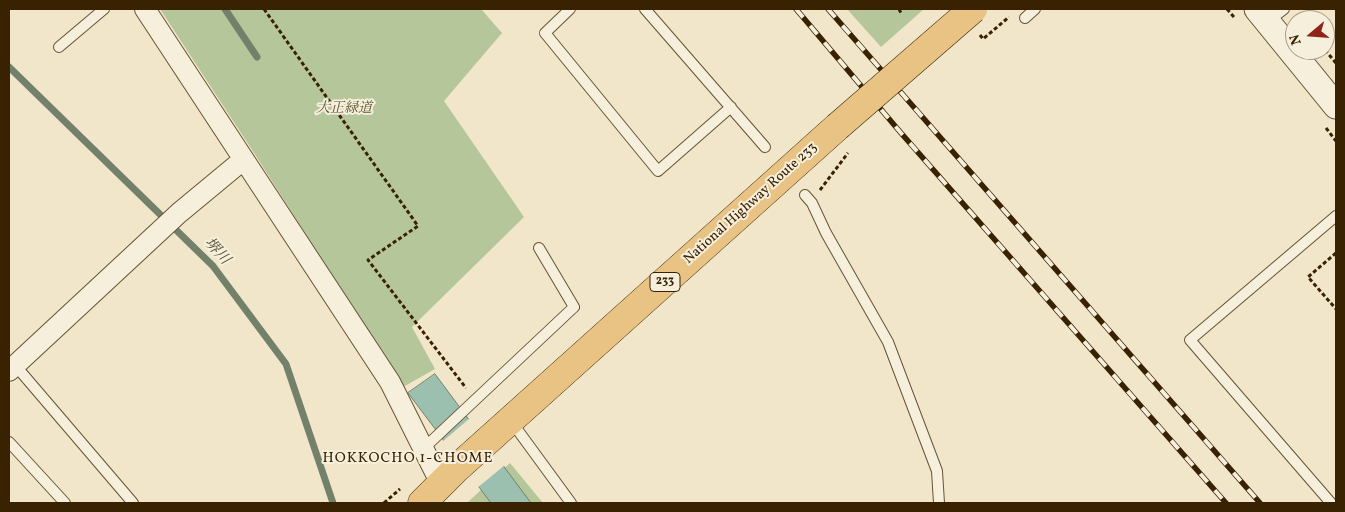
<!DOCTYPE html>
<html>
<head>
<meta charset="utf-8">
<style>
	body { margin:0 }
	#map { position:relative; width:1345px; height:512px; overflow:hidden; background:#f1e6c9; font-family:Vollkorn,serif }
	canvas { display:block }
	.frame { position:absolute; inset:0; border:10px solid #392202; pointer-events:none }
	.north { position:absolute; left:1285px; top:10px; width:50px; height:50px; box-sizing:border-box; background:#f6efdc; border:1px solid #aa9d85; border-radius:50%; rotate:252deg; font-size:14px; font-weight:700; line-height:20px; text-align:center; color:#392202 }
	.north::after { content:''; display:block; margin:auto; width:18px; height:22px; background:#8f2418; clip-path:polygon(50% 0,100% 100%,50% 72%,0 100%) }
</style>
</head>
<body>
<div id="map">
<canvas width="1345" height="512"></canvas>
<div class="frame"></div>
<div class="north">N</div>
</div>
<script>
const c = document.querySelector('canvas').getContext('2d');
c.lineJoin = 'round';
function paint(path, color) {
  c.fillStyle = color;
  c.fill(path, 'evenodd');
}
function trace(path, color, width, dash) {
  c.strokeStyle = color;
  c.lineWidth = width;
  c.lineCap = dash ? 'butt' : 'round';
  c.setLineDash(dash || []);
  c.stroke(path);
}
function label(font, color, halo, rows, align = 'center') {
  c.font = font + ' Vollkorn,"Noto Serif JP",serif';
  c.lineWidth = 4;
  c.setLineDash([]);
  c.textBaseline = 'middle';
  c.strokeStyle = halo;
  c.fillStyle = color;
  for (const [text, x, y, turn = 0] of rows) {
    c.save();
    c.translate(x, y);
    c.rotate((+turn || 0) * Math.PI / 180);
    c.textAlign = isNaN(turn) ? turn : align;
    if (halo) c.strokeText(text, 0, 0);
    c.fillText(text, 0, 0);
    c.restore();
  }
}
paint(new Path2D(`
	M 160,9 L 481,9 L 502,33 L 444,101 L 524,217 L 412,327 L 435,369 L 403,387 L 256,156 Z
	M 847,9 L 924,9 L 881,47 Z
	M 510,463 L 543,503 L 467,503 Z`), '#b5c69a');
const water = new Path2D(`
	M 435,374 L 531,503 L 491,503 L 408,393 Z`);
paint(water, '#9cc0b0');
trace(water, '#74816a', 1);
paint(new Path2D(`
	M 470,418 L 505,465 L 477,488 L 442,442 Z`), '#f1e6c9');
trace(new Path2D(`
	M 225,9 L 257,57
	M 9,67 L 213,266 L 286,364 L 333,503`), '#74816a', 7);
const service = new Path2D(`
	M 570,9 L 545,33 L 658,171 L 731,107
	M 645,9 L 765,147
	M 1025,18 L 1035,9
	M 1267,22 L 1284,9
	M 59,47 L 104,9
	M 805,195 L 812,203 L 826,233 L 888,342 L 937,471 L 939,503
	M 15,365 L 133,503
	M 511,421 L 571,503
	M 9,442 L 65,503
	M 423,449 L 574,307 L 539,248
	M 1331,503 L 1190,340 L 1336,216`);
const minor = new Path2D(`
	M 145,9 L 390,382 L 441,484
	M 9,371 L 179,213 L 243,160`);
const tertiary = new Path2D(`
	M 1257,9 L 1336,106`);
const trunk = new Path2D(`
	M 422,503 L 456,469 L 837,127`);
trace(service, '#675334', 12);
trace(minor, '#675334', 22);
trace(tertiary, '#675334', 27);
trace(trunk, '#392202', 29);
trace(new Path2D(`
	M 264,9 L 418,226 L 368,260 L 466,388
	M 899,9 L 901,13
	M 1227,9 L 1234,17
	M 980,35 L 983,39 L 1009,17
	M 1325,50 L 1336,63
	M 1326,128 L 1336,141
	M 820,190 L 848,153
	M 1336,253 L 1308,277 L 1336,309
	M 384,503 L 400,489`), '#392202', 3, [4, 2.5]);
trace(service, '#f6efdc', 10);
trace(minor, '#f6efdc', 20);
trace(tertiary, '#f6efdc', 25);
trace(trunk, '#e8c384', 28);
const rail = new Path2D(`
	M 796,9 L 901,133 L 1226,503
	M 828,9 L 1260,503`);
trace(rail, '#392202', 5.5);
trace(rail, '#f6efdc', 4, [11]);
const trunkBridge = new Path2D(`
	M 837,127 L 973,9`);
trace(trunkBridge, '#392202', 29, []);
trace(trunkBridge, '#e8c384', 28);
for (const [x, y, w] of [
	[665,282,30]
]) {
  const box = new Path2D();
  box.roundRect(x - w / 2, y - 9.5, w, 19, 4);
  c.fillStyle = '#f6efdc';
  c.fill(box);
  trace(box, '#392202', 1);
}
label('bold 12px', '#392202', null, [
	["233",665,282]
]);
label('italic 14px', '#5e5330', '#f6efdc', [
	["大正緑道",344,109]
]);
label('14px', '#392202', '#f6efdc', [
	["National Highway Route 233",751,204,-42]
]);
label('italic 15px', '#575136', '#f6efdc', [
	["堺川",216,252,47]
]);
c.letterSpacing = '1px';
label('15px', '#392202', '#f6efdc', [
	["HOKKOCHO 1-CHOME",408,459]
]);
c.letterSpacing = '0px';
</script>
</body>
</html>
